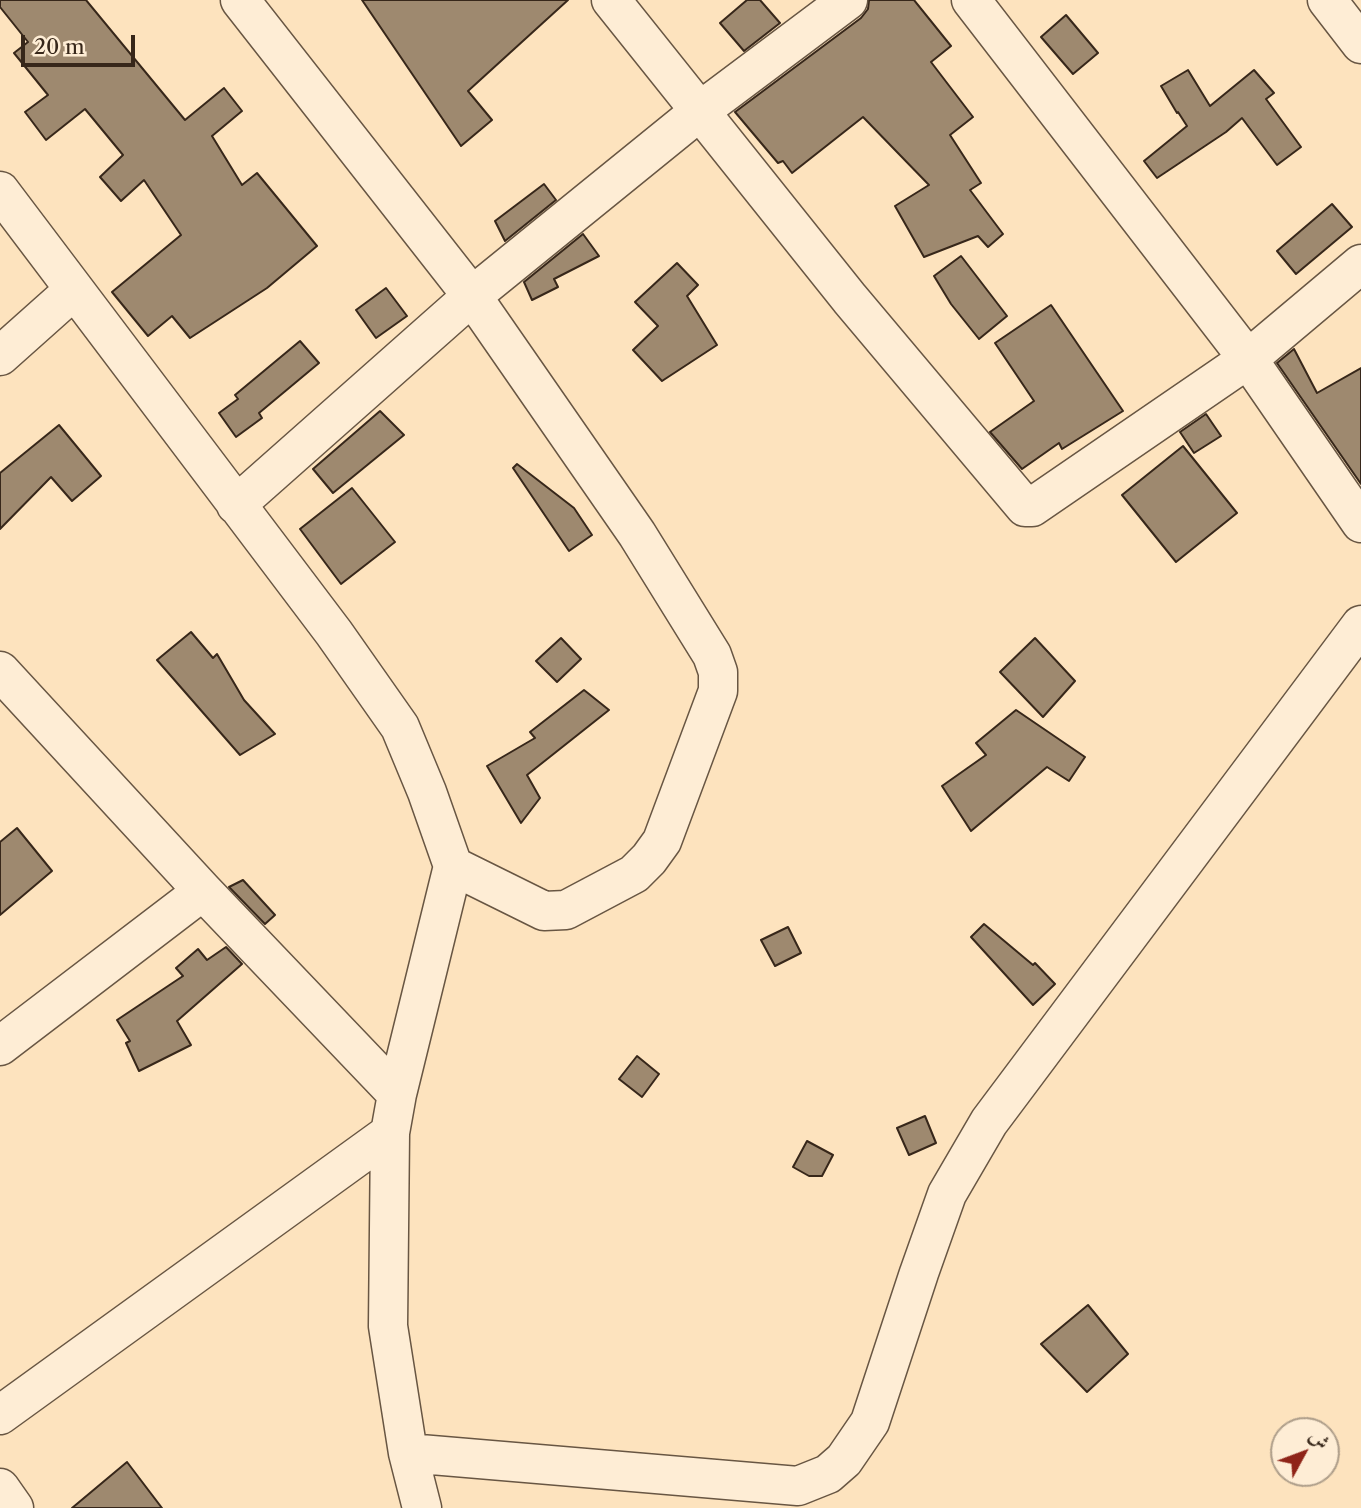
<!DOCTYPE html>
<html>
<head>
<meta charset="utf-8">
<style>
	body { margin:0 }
	#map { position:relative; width:1361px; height:1508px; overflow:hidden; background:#fde3be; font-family:"Libre Caslon Text",Amiri,serif }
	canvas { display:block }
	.north { position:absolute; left:1270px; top:1417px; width:70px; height:70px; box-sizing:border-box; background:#feedd5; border:2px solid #ae9e8a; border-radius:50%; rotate:49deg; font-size:19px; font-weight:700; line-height:28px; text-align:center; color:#37271a }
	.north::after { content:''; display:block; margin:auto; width:24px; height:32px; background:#8f2418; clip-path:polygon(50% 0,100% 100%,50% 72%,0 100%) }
	.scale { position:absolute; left:21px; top:35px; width:114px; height:32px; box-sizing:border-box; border:4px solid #37271a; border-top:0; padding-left:9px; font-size:21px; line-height:24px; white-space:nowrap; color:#37271a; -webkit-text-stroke:5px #feedd5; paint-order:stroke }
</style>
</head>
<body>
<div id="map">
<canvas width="1361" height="1508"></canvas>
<div class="north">ش</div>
<div class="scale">20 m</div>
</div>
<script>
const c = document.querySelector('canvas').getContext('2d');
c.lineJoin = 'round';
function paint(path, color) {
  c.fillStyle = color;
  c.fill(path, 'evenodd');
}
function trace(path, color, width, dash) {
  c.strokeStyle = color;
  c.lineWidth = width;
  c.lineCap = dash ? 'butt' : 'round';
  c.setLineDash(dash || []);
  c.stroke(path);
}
const building = new Path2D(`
	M 0,0 L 86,0 L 185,120 L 224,88 L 242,111 L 212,136 L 242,185 L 257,173 L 317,246 L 267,288 L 190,338 L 172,316 L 148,336 L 112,292 L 181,235 L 144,180 L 121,201 L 100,177 L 123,155 L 85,109 L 46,140 L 25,112 L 48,95 L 14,53 L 28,42 L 0,7 Z
	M 362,0 L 568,0 L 468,91 L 492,120 L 461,146 Z
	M 747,0 L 760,0 L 780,23 L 744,51 L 720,23 Z
	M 869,0 L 914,0 L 951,46 L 931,62 L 973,117 L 950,135 L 981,183 L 970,190 L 1003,234 L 988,247 L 978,236 L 924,257 L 895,206 L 929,185 L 863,117 L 792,173 L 783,161 L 778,163 L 735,112 L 861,18 L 868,9 Z
	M 1066,15 L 1098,53 L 1073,74 L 1041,37 Z
	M 1188,70 L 1210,106 L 1254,70 L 1274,93 L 1266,99 L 1301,147 L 1277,165 L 1242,118 L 1226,132 L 1157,178 L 1144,161 L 1187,126 L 1178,112 L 1177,113 L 1161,86 Z
	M 544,184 L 556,200 L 505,241 L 495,221 Z
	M 1332,204 L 1352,227 L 1296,274 L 1277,251 Z
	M 583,234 L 599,256 L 554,279 L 558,287 L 532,300 L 524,282 Z
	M 961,256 L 1007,316 L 979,339 L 951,304 L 934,276 Z
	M 677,263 L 698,285 L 687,296 L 717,345 L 662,381 L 633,350 L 658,326 L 635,302 Z
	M 386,288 L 407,316 L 376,338 L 356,310 Z
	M 1051,305 L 1123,411 L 1062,449 L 1059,443 L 1022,469 L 990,432 L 1034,401 L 995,343 Z
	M 300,341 L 319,363 L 259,413 L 262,418 L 236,437 L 219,413 L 238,399 L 235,395 Z
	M 1294,349 L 1317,393 L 1361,368 L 1361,484 L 1277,363 Z
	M 380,411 L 404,435 L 333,493 L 313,469 Z
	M 1206,414 L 1221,436 L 1194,453 L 1180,432 Z
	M 59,425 L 101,476 L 72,501 L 51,477 L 0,529 L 0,473 Z
	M 1183,446 L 1237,513 L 1176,562 L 1122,495 Z
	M 517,464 L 574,508 L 592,535 L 569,551 L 513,468 Z
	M 352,488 L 395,542 L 341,584 L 300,529 Z
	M 191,632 L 213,658 L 217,654 L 244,700 L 275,734 L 240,755 L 157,660 Z
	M 561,638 L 581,659 L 557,682 L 536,661 Z
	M 1035,638 L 1075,681 L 1043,717 L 1000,672 Z
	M 584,690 L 609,710 L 527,775 L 540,798 L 521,823 L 487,766 L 535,738 L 530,732 Z
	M 1016,710 L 1085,757 L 1069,781 L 1047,767 L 971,831 L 942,786 L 986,755 L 976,743 Z
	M 17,828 L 52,871 L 0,915 L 0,842 Z
	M 243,880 L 275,915 L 265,924 L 229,887 Z
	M 984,924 L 1033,965 L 1035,963 L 1055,984 L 1033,1005 L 971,937 Z
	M 788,927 L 801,953 L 775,966 L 761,940 Z
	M 226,947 L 242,964 L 177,1021 L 191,1045 L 139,1071 L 126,1043 L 130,1041 L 117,1020 L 183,976 L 176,968 L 198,949 L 207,960 Z
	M 637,1056 L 659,1074 L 642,1097 L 619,1079 Z
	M 925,1116 L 936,1143 L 909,1155 L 897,1128 Z
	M 807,1141 L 833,1155 L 822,1176 L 809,1176 L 793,1167 Z
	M 1088,1305 L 1128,1354 L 1087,1392 L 1041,1344 Z
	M 127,1462 L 162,1508 L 72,1508 Z`);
paint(building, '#9e896f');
trace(building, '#37271a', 2);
const street = new Path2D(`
	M 240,0 L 472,296 L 637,534 L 712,655 L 718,672 L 718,691 L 662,841 L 649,859 L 634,874 L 566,910 L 544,911 L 453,866
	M 611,0 L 850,299 L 1025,507 L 1032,507 L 1248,359 L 1361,264
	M 971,0 L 1248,359 L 1361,523
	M 1327,0 L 1361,44
	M 0,191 L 334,633 L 400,727 L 427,792 L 453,866 L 397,1094 L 390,1133 L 388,1326 L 408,1453 L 422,1508
	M 0,356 L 74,290
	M 236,505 L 472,296 L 700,111 L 848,0
	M 0,671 L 203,891 L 397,1094
	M 0,1046 L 203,891
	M 0,1415 L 390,1133
	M 408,1453 L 798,1486 L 828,1474 L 844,1460 L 870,1422 L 919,1273 L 947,1194 L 989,1122 L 1361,625
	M 0,1488 L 14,1508`);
trace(street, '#685643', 41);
trace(street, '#feedd5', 38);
</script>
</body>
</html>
